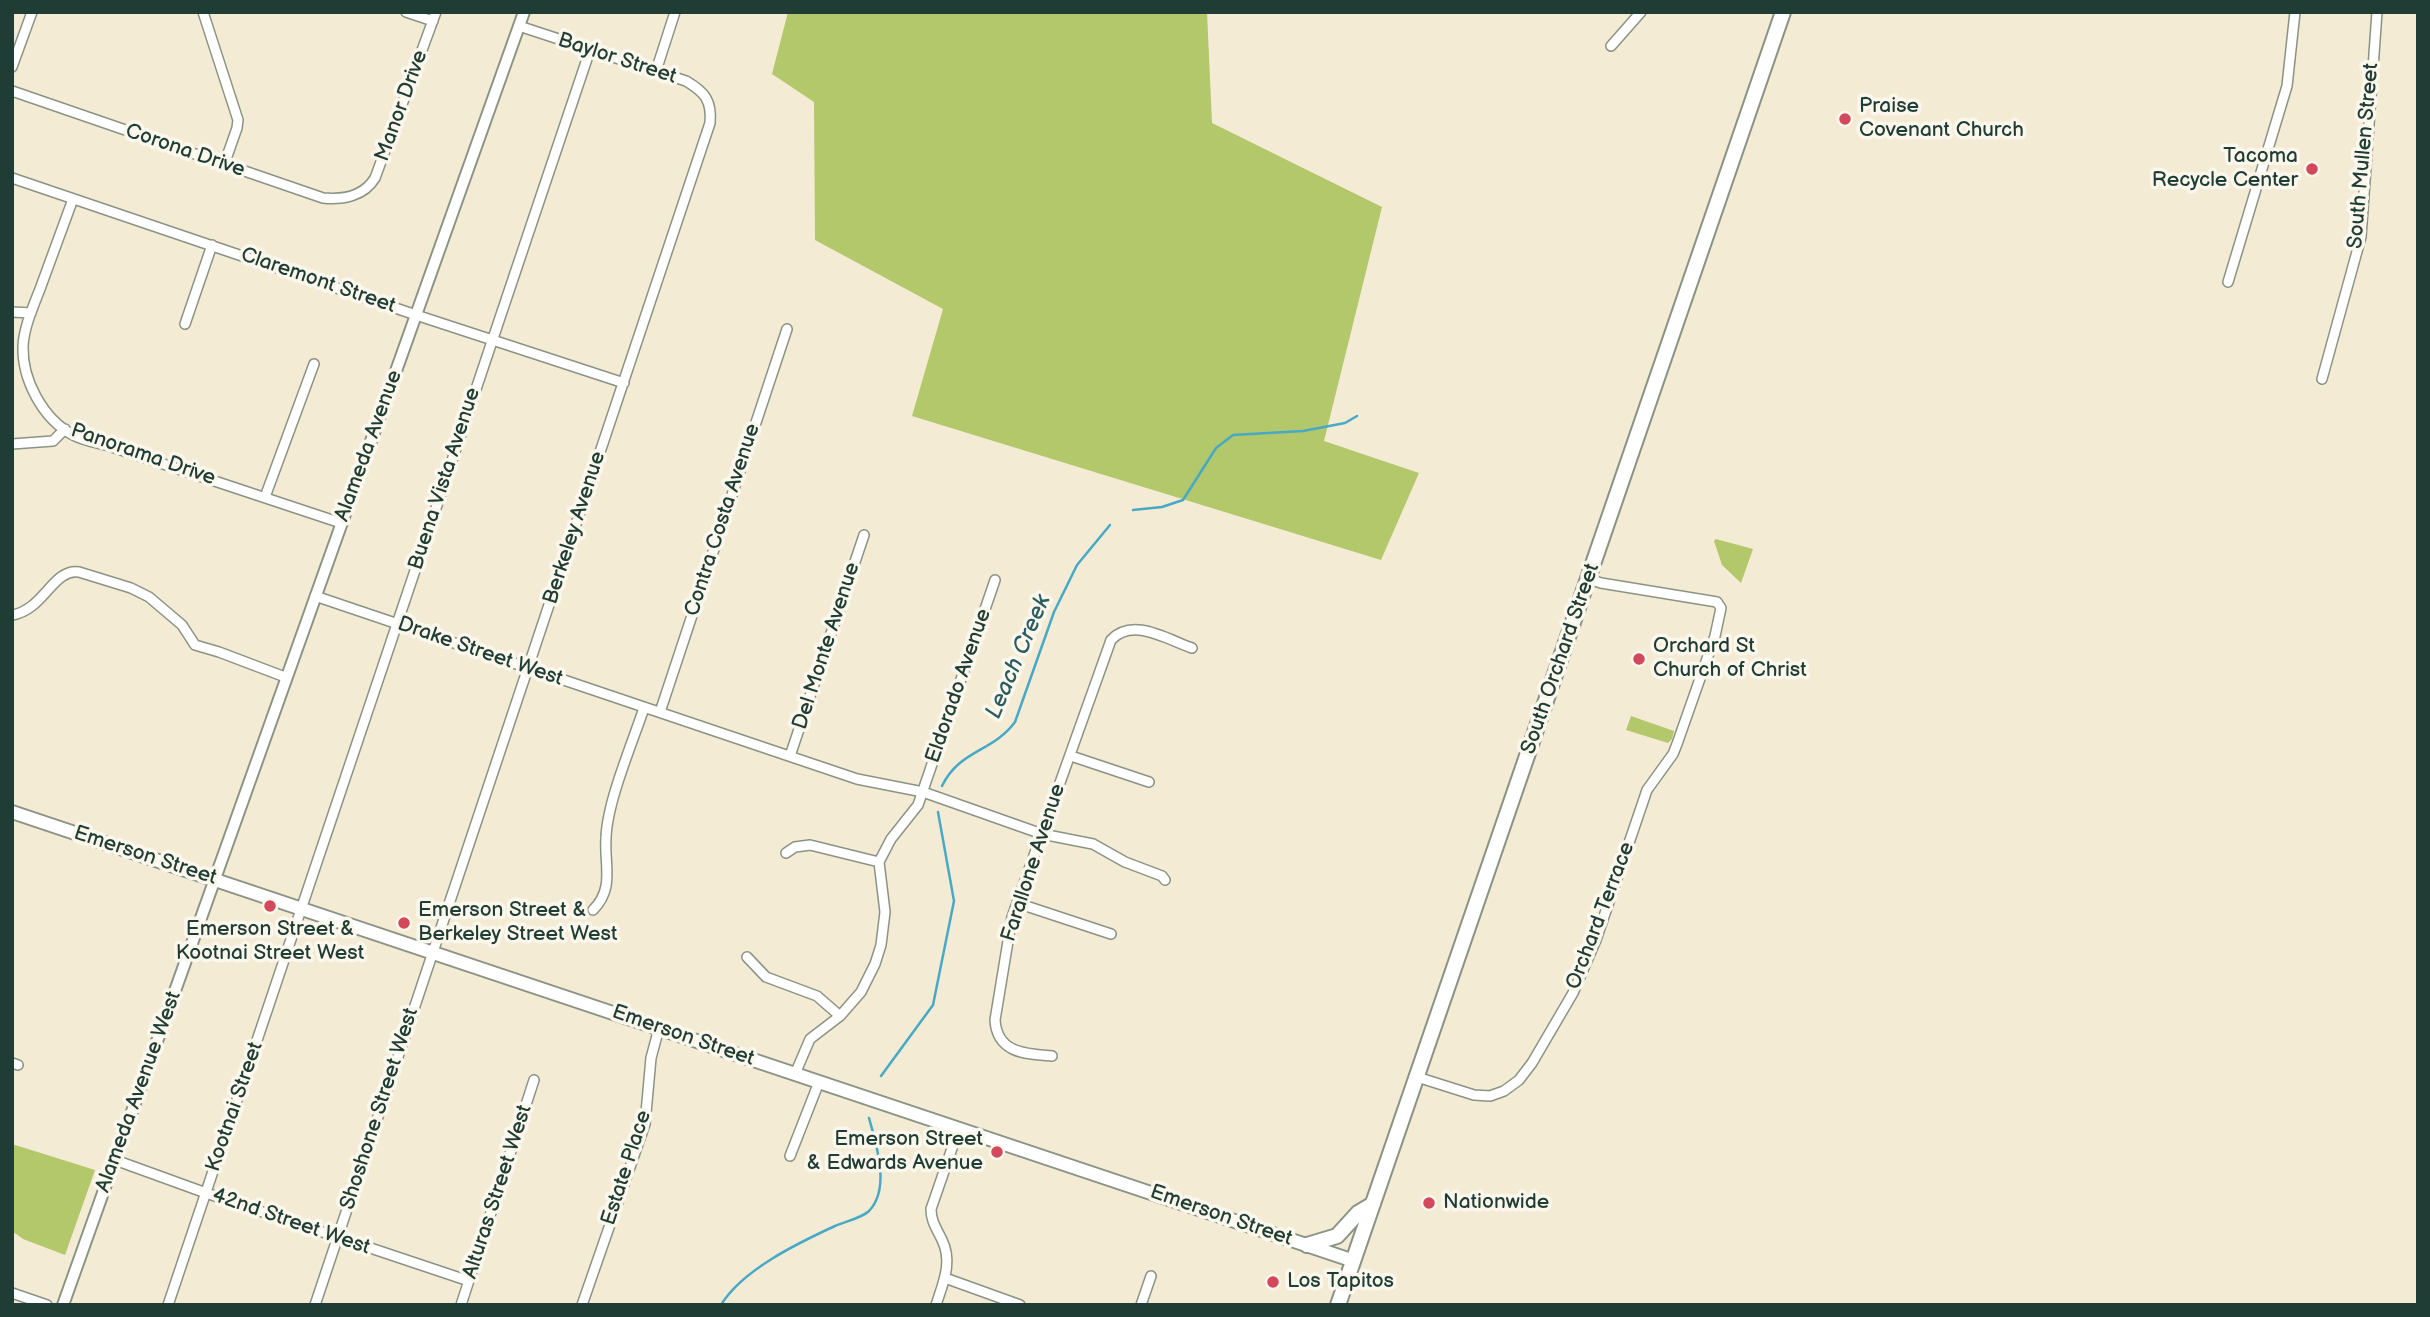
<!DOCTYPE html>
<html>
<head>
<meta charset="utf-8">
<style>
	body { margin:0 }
	#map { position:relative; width:2430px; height:1317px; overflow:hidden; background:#f4ebd5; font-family:"Balsamiq Sans",sans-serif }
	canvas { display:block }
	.frame { position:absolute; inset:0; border:14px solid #1f3d34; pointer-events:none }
</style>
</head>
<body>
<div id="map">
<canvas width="2430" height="1317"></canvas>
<div class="frame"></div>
</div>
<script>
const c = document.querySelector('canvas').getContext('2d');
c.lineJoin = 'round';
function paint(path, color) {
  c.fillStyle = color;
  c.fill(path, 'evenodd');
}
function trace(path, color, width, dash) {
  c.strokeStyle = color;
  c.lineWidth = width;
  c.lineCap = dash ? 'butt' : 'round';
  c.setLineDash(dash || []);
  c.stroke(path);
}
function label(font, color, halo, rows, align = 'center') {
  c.font = font + ' "Balsamiq Sans",sans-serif';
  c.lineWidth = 7;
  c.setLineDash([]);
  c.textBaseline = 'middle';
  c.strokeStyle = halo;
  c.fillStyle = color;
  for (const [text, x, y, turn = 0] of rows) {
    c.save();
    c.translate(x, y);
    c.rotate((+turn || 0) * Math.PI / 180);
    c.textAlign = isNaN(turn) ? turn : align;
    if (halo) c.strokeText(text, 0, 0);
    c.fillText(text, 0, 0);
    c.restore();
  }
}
paint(new Path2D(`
	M 788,12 L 1207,12 L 1212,123 L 1382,207 L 1324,441 L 1419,473 L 1381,560 L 912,416 L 943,309 L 815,240 L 814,102 L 772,74 Z
	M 1716,539 L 1753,549 L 1741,583 L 1722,565 L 1714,541 Z
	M 1631,716 L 1674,731 L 1672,739 L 1668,743 L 1626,730 Z
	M 12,1144 L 95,1170 L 65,1255 L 23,1239 L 12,1231 Z`), '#b3c76b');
trace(new Path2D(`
	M 1133,510 L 1162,507 L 1183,500 L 1216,448 L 1233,435 L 1303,431 L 1345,423 L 1357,416
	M 942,786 C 959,750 993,752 1015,722 L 1054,612 L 1077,565 L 1110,525
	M 881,1076 L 933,1005 L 954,901 L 938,812
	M 721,1305 C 742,1270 798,1243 835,1226 C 844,1222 862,1218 869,1211 C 891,1188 876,1144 869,1118`), '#47a9c6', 2.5);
const minor = new Path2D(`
	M 203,12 L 238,120 L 237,128 L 224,165
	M 406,12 L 433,21
	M 1611,46 L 1641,12
	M 12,67 L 32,12
	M 656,71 L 675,12
	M 12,91 L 323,198 C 343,200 364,196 375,178 L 436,12
	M 12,178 L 416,315 L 624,383
	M 73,199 C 62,229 51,259 40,289 C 33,307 24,327 23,346 C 22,380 43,419 73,435 C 84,441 98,443 109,446 L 341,523
	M 2228,282 L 2287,86 L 2295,12
	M 12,312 L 31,313
	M 185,324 L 212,245
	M 2322,379 L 2361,237 L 2377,12
	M 12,444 L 53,441 L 65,429
	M 265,497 L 314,364
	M 315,596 L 857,779 L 923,792 L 1042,834 L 1093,844 L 1125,862 L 1162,876 L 1165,880
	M 12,615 C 44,610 53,568 79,572 L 131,588 L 149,597 L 182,625 L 195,645 L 219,652 L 285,677
	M 660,712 L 787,329
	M 790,756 L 864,535
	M 1071,756 L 1149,782
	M 786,853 L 795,847 L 810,845 L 879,862
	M 1017,903 L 1111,934
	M 593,910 C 615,888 604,865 606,838 C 607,802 632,744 644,708
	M 747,957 L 766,977 L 817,996 L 840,1016
	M 1052,1056 C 1025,1054 997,1053 995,1020 L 1012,917 L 1111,640 C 1133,617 1166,639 1192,648
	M 12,1063 L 18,1065
	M 795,1074 L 810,1039 L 840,1016 L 861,992 L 875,964 L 881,945 L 885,912 L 879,862 L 891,839 L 918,805 L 995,580
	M 1417,1077 L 1474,1095 L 1490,1096 L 1504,1091 L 1519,1080 L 1532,1063 L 1573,993 L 1596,940 L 1647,790 L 1673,754 L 1677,744 L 1715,636 L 1721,608 L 1717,602 L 1601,583 L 1589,579
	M 790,1156 L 819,1082
	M 115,1160 L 206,1193 L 469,1281
	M 945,1278 L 1020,1305
	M 12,1293 L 47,1305
	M 168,1305 L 590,50
	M 315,1305 L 710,123 C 712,101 705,92 686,81 L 519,26
	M 461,1305 L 534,1080
	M 582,1305 L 645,1124 L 651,1058 L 659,1028
	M 936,1305 C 943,1283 953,1262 942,1240 C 937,1229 931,1222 931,1209 L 959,1128
	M 1141,1305 L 1151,1276`);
const tertiary = new Path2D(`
	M 63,1305 L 524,12`);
const secondary = new Path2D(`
	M 12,812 L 1354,1261`);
const primary = new Path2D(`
	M 1307,1245 L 1337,1236 L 1358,1213 L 1373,1204
	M 1338,1305 L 1783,12`);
trace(minor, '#8a9484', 12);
trace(tertiary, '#8a9484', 14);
trace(secondary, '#8a9484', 16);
trace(primary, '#8a9484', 18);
trace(minor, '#fff', 9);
trace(tertiary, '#fff', 10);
trace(secondary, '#fff', 12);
trace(primary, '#fff', 14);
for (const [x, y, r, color] of [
	[1845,119,7,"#d1495b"],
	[2312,169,7,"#d1495b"],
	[1639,659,7,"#d1495b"],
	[270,906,7,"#d1495b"],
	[404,923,7,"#d1495b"],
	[997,1152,7,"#d1495b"],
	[1429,1203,7,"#d1495b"],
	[1273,1282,7,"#d1495b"]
]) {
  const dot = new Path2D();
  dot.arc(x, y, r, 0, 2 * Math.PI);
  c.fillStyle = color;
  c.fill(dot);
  trace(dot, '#fbf7ec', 2.5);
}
label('21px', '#1f3d34', '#fbf7ec', [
	["Baylor Street",617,59,18],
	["Manor Drive",402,106,-70],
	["Corona Drive",185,151,19],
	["South Mullen Street",2364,156,-85],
	["Claremont Street",318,281,19],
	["Alameda Avenue",369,446,-70],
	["Panorama Drive",143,455,19],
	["Buena Vista Avenue",445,479,-72],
	["Contra Costa Avenue",723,520,-72],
	["Berkeley Avenue",575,528,-72],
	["Del Monte Avenue",827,646,-72],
	["Drake Street West",480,652,19],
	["South Orchard Street",1561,659,-71],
	["Eldorado Avenue",959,686,-71],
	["Emerson Street",145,856,18],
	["Farallone Avenue",1034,863,-72],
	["Orchard Terrace",1601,916,-69],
	["Emerson Street",683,1036,19],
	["Alameda Avenue West",139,1092,-70],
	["Kootnai Street",235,1107,-71],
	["Shoshone Street West",380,1109,-72],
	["Estate Place",627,1168,-72],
	["Alturas Street West",498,1192,-72],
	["Emerson Street",1221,1216,19],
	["42nd Street West",291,1222,19]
]);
label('21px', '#1f3d34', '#fbf7ec', [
	["Praise",1859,107],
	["Covenant Church",1859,131],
	["Tacoma",2298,157,"right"],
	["Recycle Center",2298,181,"right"],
	["Orchard St",1653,647],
	["Church of Christ",1653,671],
	["Emerson Street &",418,911],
	["Berkeley Street West",418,935],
	["Emerson Street &",270,930,"center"],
	["Kootnai Street West",270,954,"center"],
	["Emerson Street",983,1140,"right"],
	["& Edwards Avenue",983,1164,"right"],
	["Nationwide",1443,1203],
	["Los Tapitos",1287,1282]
], 'left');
label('italic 23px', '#2b5d60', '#fbf7ec', [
	["Leach Creek",1019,657,-67]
]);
</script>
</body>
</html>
